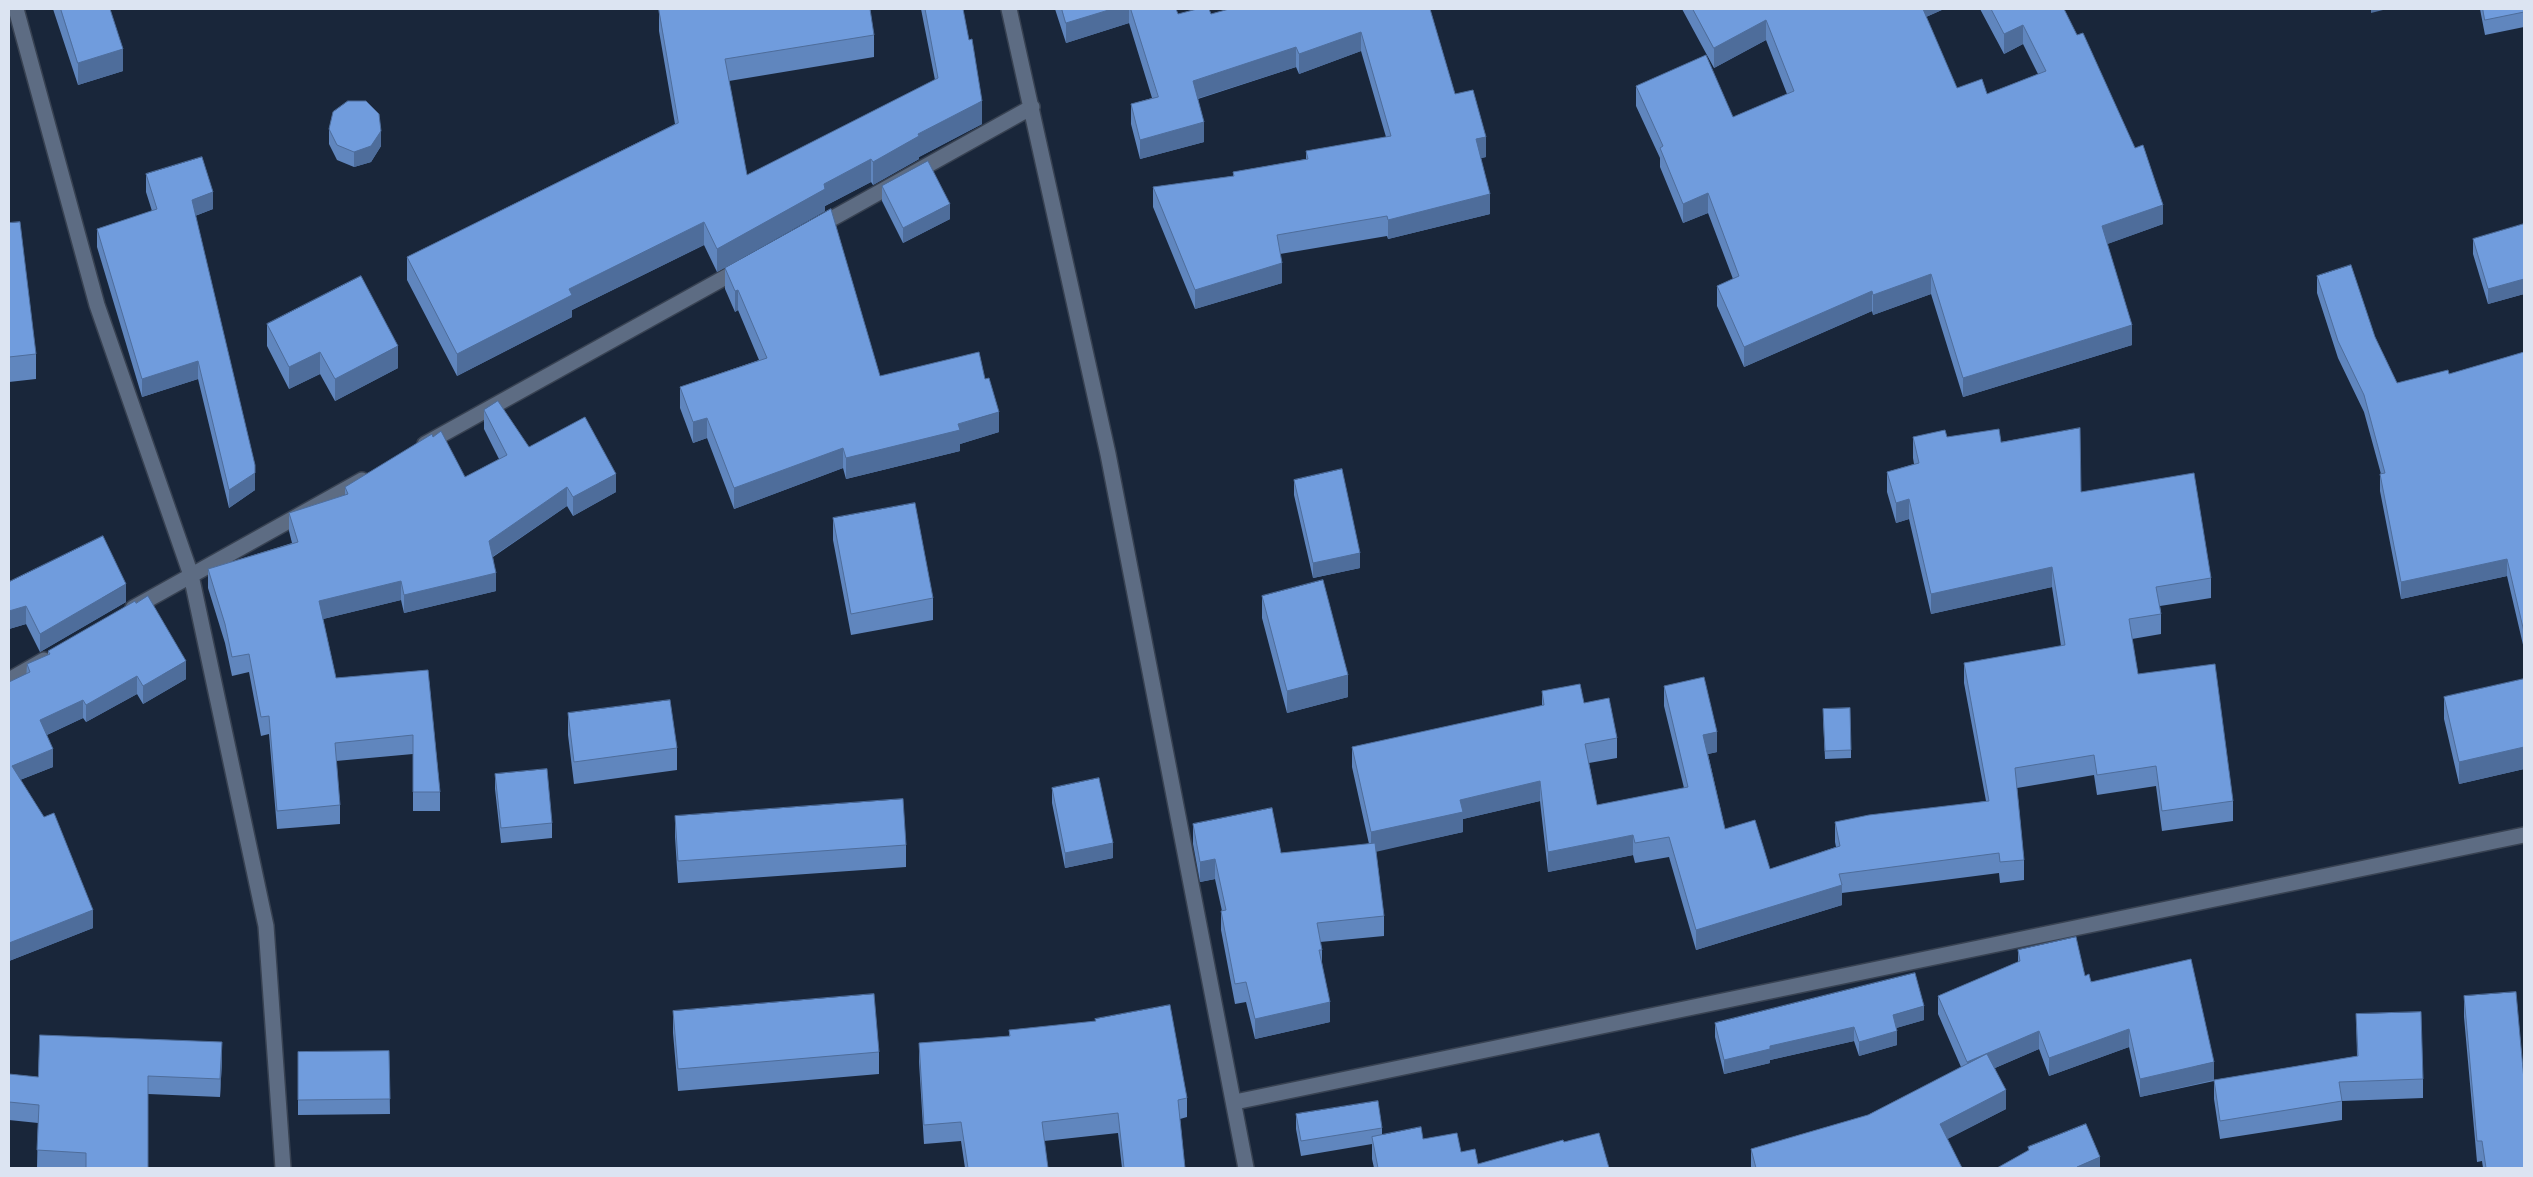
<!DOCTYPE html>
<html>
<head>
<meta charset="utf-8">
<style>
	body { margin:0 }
	#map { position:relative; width:2533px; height:1177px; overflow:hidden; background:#19263a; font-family:"Noto Serif",serif }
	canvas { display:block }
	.frame { position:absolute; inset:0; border:10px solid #dce4f2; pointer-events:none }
</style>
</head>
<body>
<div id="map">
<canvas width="2533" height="1177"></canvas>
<div class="frame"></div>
</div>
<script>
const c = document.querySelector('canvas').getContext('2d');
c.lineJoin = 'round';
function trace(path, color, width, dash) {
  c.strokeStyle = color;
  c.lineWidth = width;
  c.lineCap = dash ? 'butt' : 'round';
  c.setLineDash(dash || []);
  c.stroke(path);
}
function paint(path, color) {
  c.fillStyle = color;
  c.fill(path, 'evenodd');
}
const minor = new Path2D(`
	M 16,9 L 97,305 L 191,575 L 266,926 L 283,1168
	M 1009,9 L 1108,454 L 1246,1168
	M 817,227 L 1032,107
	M 425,444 L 742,268
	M 133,608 L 362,480
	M 9,680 L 44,660
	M 1235,1102 L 2524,835`);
trace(minor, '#384252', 18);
trace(minor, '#5d6c83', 15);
paint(new Path2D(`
	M 53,9 L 110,9 L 123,71 L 78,85 Z
	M 659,9 L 874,35 L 874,57 L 729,81 L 747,175 L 935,80 L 921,9 L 963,9 L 982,124 L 919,157 L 919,159 L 873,185 L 871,182 L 825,206 L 825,211 L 717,272 L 704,245 L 572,310 L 572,317 L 457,376 L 407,280 L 407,257 L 675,124 L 659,31 Z
	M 1055,9 L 1176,9 L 1178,14 L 1211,14 L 1430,9 L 1455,94 L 1486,157 L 1481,158 L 1490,214 L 1388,239 L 1387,236 L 1280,254 L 1282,283 L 1195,309 L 1153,207 L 1153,187 L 1233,176 L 1233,172 L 1306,159 L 1306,151 L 1386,137 L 1361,51 L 1299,74 L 1296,67 L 1198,99 L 1204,142 L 1140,159 L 1131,124 L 1131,104 L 1152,98 L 1129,23 L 1066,43 Z
	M 1682,9 L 1944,9 L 1926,17 L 1957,88 L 1987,94 L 2038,74 L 2023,44 L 2004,54 L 1980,9 L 2064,9 L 2163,224 L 2107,244 L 2132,345 L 1963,397 L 1931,294 L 1873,315 L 1872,311 L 1744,367 L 1717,306 L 1717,286 L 1733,279 L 1708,213 L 1683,223 L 1660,167 L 1660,158 L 1636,106 L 1636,86 L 1733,117 L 1787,94 L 1766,40 L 1714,68 Z
	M 2480,9 L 2524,9 L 2524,27 L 2485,35 Z
	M 329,129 L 381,146 L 371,162 L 354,167 L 337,160 L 329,144 Z
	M 146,174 L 213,209 L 195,216 L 255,490 L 229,508 L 198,379 L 142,397 L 97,247 L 97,229 L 152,211 L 146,192 Z
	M 882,186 L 950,219 L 903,243 L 882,201 Z
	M 9,223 L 36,354 L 36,379 L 9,382 Z
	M 2524,224 L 2524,294 L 2488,304 L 2473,254 L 2473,239 Z
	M 725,268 L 880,376 L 999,432 L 960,444 L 960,451 L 846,479 L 843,468 L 734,509 L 707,438 L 693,443 L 680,408 L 680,387 L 759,360 L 738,310 L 735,312 L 725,289 Z
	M 2317,276 L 2375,337 L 2397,383 L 2449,374 L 2524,352 L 2524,649 L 2507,576 L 2401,599 L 2380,491 L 2380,474 L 2381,474 L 2364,412 L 2338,358 L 2317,293 Z
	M 267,324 L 398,368 L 335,401 L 320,374 L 289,389 L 267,346 Z
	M 484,410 L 529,447 L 616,492 L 573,516 L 567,506 L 493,557 L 496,591 L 404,613 L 401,600 L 323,619 L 336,678 L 428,670 L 440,792 L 440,811 L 413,811 L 413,754 L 336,761 L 340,805 L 340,824 L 277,829 L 269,734 L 261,736 L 249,672 L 232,676 L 225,643 L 208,588 L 208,569 L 292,543 L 289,531 L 289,513 L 345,495 L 345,487 L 465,477 L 499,459 L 484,429 Z
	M 1913,437 L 1947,437 L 2001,442 L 2081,492 L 2211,578 L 2211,598 L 2160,606 L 2161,614 L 2161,634 L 2132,639 L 2138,674 L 2233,801 L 2233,821 L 2162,831 L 2156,786 L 2097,795 L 2094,775 L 2017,788 L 2024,860 L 2024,880 L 2000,883 L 1999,873 L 1842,893 L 1842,905 L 1696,950 L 1669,857 L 1635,863 L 1633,855 L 1548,872 L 1540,801 L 1463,819 L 1463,832 L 1376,851 L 1384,916 L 1384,936 L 1320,942 L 1322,950 L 1322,963 L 1330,1022 L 1255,1039 L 1246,1002 L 1235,1004 L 1221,930 L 1221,911 L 1222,911 L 1215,879 L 1200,882 L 1193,844 L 1193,824 L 1281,853 L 1369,844 L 1352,767 L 1352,747 L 1542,706 L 1542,691 L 1584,703 L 1617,738 L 1617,758 L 1589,763 L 1597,805 L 1684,788 L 1664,706 L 1664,686 L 1717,752 L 1708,754 L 1725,829 L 1770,869 L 1836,847 L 1835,842 L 1835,822 L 1986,801 L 1964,683 L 1964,663 L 2061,646 L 2052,587 L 1931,614 L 1909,519 L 1896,523 L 1887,492 L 1887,472 L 1914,464 L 1913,458 Z
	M 1294,480 L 1360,568 L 1313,578 L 1294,495 Z
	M 833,518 L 933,598 L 933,620 L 851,635 L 833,540 Z
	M 9,582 L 126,602 L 40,652 L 26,624 L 9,629 Z
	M 1262,596 L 1348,697 L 1287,713 L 1262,618 Z
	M 48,651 L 186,679 L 143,704 L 137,694 L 86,722 L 83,718 L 47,735 L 53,767 L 20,780 L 93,928 L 9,961 L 27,664 L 48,655 Z
	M 2524,679 L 2524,769 L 2459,784 L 2444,719 L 2444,697 Z
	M 568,713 L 677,748 L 677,770 L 574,784 L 568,735 Z
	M 1823,717 L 1851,750 L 1851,758 L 1825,759 Z
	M 495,774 L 552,823 L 552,838 L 501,843 L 495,789 Z
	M 1052,788 L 1113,858 L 1065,868 L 1052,803 Z
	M 675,816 L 906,845 L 906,867 L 678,883 L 675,837 Z
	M 2018,950 L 2085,976 L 2214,1080 L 2357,1056 L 2356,1014 L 2423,1079 L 2423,1098 L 2342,1101 L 2342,1120 L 2220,1139 L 2214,1099 L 2214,1081 L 2140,1097 L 2129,1047 L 2049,1076 L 2039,1049 L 1995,1068 L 2006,1109 L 1947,1139 L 1962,1168 L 1751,1168 L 1751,1149 L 1868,1115 L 1961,1067 L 1938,1014 L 1938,996 L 2018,962 Z
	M 2464,996 L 2524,1168 L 2483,1168 L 2482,1161 L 2477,1162 L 2464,1017 Z
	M 673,1011 L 879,1052 L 879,1074 L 678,1091 L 673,1033 Z
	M 1924,1020 L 1896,1028 L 1897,1045 L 1859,1056 L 1854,1041 L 1770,1060 L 1770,1063 L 1724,1074 L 1715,1037 L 1715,1023 Z
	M 1009,1030 L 1187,1098 L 1187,1117 L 1180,1119 L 1185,1168 L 1122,1168 L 1118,1133 L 1044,1141 L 1048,1168 L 965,1168 L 961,1141 L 924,1144 L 919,1062 L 919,1043 L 1009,1036 Z
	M 389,1051 L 390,1114 L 298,1115 L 298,1052 Z
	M 222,1060 L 220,1097 L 148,1094 L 148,1168 L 37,1168 L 38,1123 L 9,1120 L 9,1074 L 38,1077 Z
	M 1296,1114 L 1382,1128 L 1382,1135 L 1423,1139 L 1461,1152 L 1478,1164 L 1564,1142 L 1609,1168 L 1374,1168 L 1372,1159 L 1372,1144 L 1301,1156 L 1296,1129 Z`), '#6086be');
paint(new Path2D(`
	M 1112,9 L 1129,9 L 1129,23 L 1066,43 L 1066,23 Z
	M 1919,9 L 1944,9 L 1919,20 Z
	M 2371,9 L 2387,9 L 2371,13 Z
	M 1766,20 L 1766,40 L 1714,68 L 1714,48 Z
	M 2023,25 L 2023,44 L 2004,54 L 2004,34 Z
	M 1361,32 L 1361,51 L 1299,74 L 1299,54 Z
	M 1296,47 L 1296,67 L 1193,100 L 1193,81 Z
	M 123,49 L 123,71 L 78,85 L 78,63 Z
	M 982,101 L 982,124 L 919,157 L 919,159 L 873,185 L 873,162 L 918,134 Z
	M 1204,122 L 1204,142 L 1140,159 L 1140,140 Z
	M 381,131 L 381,146 L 371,162 L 354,167 L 354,152 Z
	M 1486,137 L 1486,157 L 1476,159 L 1476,139 Z
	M 871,159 L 871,182 L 825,206 L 825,211 L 717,272 L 717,249 L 824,184 Z
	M 213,192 L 213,209 L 192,217 L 192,200 Z
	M 1708,193 L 1708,213 L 1683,223 L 1683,204 Z
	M 1490,194 L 1490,214 L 1388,239 L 1388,220 Z
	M 950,204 L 950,219 L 903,243 L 903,228 Z
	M 2163,205 L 2163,224 L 2102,246 L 2102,226 Z
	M 704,222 L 704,245 L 572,310 L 572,317 L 457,376 L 457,354 L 569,289 Z
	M 1282,263 L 1282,283 L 1195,309 L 1195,290 Z
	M 1931,274 L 1931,294 L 1873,315 L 1873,295 Z
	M 2524,279 L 2524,294 L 2488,304 L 2488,289 Z
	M 738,290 L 738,310 L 735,312 L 735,291 Z
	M 1872,291 L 1872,311 L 1744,367 L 1744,347 Z
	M 2132,325 L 2132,345 L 1963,397 L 1963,378 Z
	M 398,346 L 398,368 L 335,401 L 335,379 Z
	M 320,352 L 320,374 L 289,389 L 289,367 Z
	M 198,361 L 198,379 L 142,397 L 142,379 Z
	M 999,412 L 999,432 L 960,444 L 960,451 L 846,479 L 846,458 Z
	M 707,418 L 707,438 L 693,443 L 693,422 Z
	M 843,448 L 843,468 L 734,509 L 734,488 Z
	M 255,473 L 255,490 L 229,508 L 229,490 Z
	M 616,474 L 616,492 L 573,516 L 573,497 Z
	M 567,487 L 567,506 L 489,559 L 489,541 Z
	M 1909,499 L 1909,519 L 1896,523 L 1896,503 Z
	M 1360,553 L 1360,568 L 1313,578 L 1313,563 Z
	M 2507,559 L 2507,576 L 2401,599 L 2401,582 Z
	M 2052,567 L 2052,587 L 1931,614 L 1931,594 Z
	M 496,573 L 496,591 L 404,613 L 404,595 Z
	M 401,581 L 401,600 L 319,620 L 319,601 Z
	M 126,584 L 126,602 L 40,652 L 40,634 Z
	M 26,606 L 26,624 L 9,629 L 9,611 Z
	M 186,661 L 186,679 L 143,704 L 143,686 Z
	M 1348,675 L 1348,697 L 1287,713 L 1287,691 Z
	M 137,676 L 137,694 L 86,722 L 86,705 Z
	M 83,700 L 83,718 L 40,738 L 40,720 Z
	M 1717,732 L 1717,752 L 1703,755 L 1703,735 Z
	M 2524,747 L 2524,769 L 2459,784 L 2459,762 Z
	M 53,749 L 53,767 L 12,783 L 12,766 Z
	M 1540,781 L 1540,801 L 1463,819 L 1463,832 L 1371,853 L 1371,832 L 1460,800 Z
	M 1633,835 L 1633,855 L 1548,872 L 1548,852 Z
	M 1113,843 L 1113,858 L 1065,868 L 1065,853 Z
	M 1215,859 L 1215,879 L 1200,882 L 1200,862 Z
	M 1842,885 L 1842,905 L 1696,950 L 1696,930 Z
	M 93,910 L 93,928 L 9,961 L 9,943 Z
	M 1330,1002 L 1330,1022 L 1255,1039 L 1255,1019 Z
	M 1924,1006 L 1924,1020 L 1893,1029 L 1893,1015 Z
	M 1854,1027 L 1854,1041 L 1770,1060 L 1770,1063 L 1724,1074 L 1724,1060 L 1770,1046 Z
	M 2129,1029 L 2129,1047 L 2049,1076 L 2049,1058 Z
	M 1897,1031 L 1897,1045 L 1859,1056 L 1859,1042 Z
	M 2039,1031 L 2039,1049 L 1967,1080 L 1967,1062 Z
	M 222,1042 L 222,1060 L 220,1097 L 220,1079 Z
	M 2214,1062 L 2214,1080 L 2140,1097 L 2140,1079 Z
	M 2006,1090 L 2006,1109 L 1940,1143 L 1940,1124 Z
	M 2100,1157 L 2100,1168 L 2077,1168 L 2077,1167 Z`), '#4e6d9b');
const building = new Path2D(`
	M 61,9 L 110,9 L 123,49 L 78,63 Z
	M 659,9 L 870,9 L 874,35 L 725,59 L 747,175 L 938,78 L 925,9 L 963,9 L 969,40 L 972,39 L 982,101 L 918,134 L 919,136 L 873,162 L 871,159 L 824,184 L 825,189 L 717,249 L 704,222 L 569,289 L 572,295 L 457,354 L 407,257 L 678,123 Z
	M 1062,9 L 1112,9 L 1066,23 Z
	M 1131,9 L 1176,9 L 1178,14 L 1197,9 L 1209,9 L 1211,14 L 1229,9 L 1430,9 L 1455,94 L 1473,90 L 1486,137 L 1476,139 L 1490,194 L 1388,220 L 1387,216 L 1277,235 L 1282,263 L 1195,290 L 1153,187 L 1234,176 L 1233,172 L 1308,159 L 1306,151 L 1391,136 L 1361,32 L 1299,54 L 1296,47 L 1193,81 L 1204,122 L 1140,140 L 1131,104 L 1158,97 Z
	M 1693,9 L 1923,9 L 1957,88 L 1982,79 L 1987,94 L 2046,71 L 2023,25 L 2004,34 L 1991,9 L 2064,9 L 2077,35 L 2083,33 L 2135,148 L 2143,145 L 2163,205 L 2102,226 L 2132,325 L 1963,378 L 1931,274 L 1873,295 L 1872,291 L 1744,347 L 1717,286 L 1739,276 L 1708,193 L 1683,204 L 1660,148 L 1663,146 L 1636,86 L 1706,55 L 1733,117 L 1794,91 L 1766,20 L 1714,48 Z
	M 2483,9 L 2524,9 L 2524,12 L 2485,20 Z
	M 348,101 L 366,101 L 379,114 L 381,131 L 371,146 L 354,152 L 337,145 L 329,129 L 333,112 Z
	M 202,157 L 213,192 L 192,200 L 255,465 L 255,473 L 229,490 L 198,361 L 142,379 L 97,229 L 157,209 L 146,174 Z
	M 928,161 L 950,204 L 903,228 L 882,186 Z
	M 831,209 L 880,376 L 979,352 L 985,379 L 989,378 L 999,412 L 958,424 L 960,430 L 846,458 L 843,448 L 734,488 L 707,418 L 693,422 L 680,387 L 767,358 L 738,290 L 735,291 L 725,268 Z
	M 20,222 L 36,354 L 9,357 L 9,223 Z
	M 2524,224 L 2524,279 L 2488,289 L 2473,239 Z
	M 2351,265 L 2375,337 L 2397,383 L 2448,370 L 2449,374 L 2524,352 L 2524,632 L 2507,559 L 2401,582 L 2380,474 L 2385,473 L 2364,395 L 2338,341 L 2317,276 Z
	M 361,276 L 398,346 L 335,379 L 320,352 L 289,367 L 267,324 Z
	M 498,401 L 529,447 L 585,417 L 616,474 L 573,497 L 567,487 L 489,541 L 496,573 L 404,595 L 401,581 L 319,601 L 336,678 L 428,670 L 440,792 L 413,792 L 413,735 L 335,743 L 340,805 L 277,811 L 269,716 L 261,717 L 249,654 L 232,657 L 225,624 L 208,569 L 298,542 L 289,513 L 348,494 L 345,487 L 432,434 L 433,437 L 441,431 L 465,477 L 507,455 L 484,410 Z
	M 2080,428 L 2081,492 L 2194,473 L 2211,578 L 2156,587 L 2161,614 L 2129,619 L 2138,674 L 2215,664 L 2233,801 L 2162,811 L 2156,766 L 2097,775 L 2094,755 L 2015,768 L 2024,860 L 2000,862 L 1999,853 L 1839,874 L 1842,885 L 1696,930 L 1669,837 L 1635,843 L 1633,835 L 1548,852 L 1540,781 L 1460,800 L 1463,812 L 1371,832 L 1352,747 L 1544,705 L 1542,691 L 1580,684 L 1584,703 L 1609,698 L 1617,738 L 1585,744 L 1597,805 L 1688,787 L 1664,686 L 1704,677 L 1717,732 L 1703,735 L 1725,829 L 1755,820 L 1770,869 L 1840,846 L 1835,822 L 1869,815 L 1989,801 L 1964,663 L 2065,645 L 2052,567 L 1931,594 L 1909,499 L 1896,503 L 1887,472 L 1919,463 L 1913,437 L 1945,430 L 1947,437 L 1999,429 L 2001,442 Z
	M 1342,469 L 1360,553 L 1313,563 L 1294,480 Z
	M 915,503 L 933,598 L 851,614 L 833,518 Z
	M 103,536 L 126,584 L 40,634 L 26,606 L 9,611 L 9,582 Z
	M 1323,580 L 1348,675 L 1287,691 L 1262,596 Z
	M 148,596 L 186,661 L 143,686 L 137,676 L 86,705 L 83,700 L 40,720 L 53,749 L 12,766 L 44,817 L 54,813 L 93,910 L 9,943 L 9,682 L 30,672 L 27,664 L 50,654 L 48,651 L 135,601 L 136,603 Z
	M 2524,679 L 2524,747 L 2459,762 L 2444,697 Z
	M 670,700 L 677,748 L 574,762 L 568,713 Z
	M 1850,708 L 1851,750 L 1825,751 L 1823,709 Z
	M 547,769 L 552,823 L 501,828 L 495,774 Z
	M 1099,778 L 1113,843 L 1065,853 L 1052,788 Z
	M 903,799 L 906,845 L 678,861 L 675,816 Z
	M 1272,808 L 1281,853 L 1375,843 L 1384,916 L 1317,923 L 1322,950 L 1319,950 L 1330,1002 L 1255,1019 L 1246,982 L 1235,984 L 1221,911 L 1226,910 L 1215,859 L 1200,862 L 1193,824 Z
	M 2076,937 L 2085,976 L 2089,974 L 2091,982 L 2191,959 L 2214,1062 L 2140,1079 L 2129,1029 L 2049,1058 L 2039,1031 L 1967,1062 L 1938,996 L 2020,961 L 2018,950 Z
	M 1915,973 L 1924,1006 L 1893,1015 L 1897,1031 L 1859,1042 L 1854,1027 L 1770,1046 L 1770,1049 L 1724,1060 L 1715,1023 Z
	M 2516,992 L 2524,1080 L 2524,1168 L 2486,1168 L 2482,1141 L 2477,1141 L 2464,996 Z
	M 874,994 L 879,1052 L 678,1069 L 673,1011 Z
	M 1170,1005 L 1187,1098 L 1178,1100 L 1185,1168 L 1124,1168 L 1118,1113 L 1042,1122 L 1048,1168 L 968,1168 L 961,1122 L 924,1125 L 919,1043 L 1010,1036 L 1009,1030 L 1096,1021 L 1095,1019 Z
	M 2421,1012 L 2423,1079 L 2339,1082 L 2342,1101 L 2220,1121 L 2214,1080 L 2358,1056 L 2356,1014 Z
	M 40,1035 L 222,1042 L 220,1079 L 148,1076 L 148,1168 L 86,1168 L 86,1153 L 37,1150 L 39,1105 L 9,1102 L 9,1074 L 38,1077 Z
	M 389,1051 L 390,1099 L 298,1100 L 298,1052 Z
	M 1987,1054 L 2006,1090 L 1940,1124 L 1962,1168 L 1756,1168 L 1751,1149 L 1868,1115 Z
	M 1378,1101 L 1382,1128 L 1301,1141 L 1296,1114 Z
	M 2086,1124 L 2100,1157 L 2077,1167 L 2078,1168 L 1997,1168 L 2029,1150 L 2028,1147 Z
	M 1421,1127 L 1423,1139 L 1457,1133 L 1461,1152 L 1475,1149 L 1478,1164 L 1563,1140 L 1564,1142 L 1599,1133 L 1609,1168 L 1378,1168 L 1372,1137 Z`);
paint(building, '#709cdd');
trace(building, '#4e6d9b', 1);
</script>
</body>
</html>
